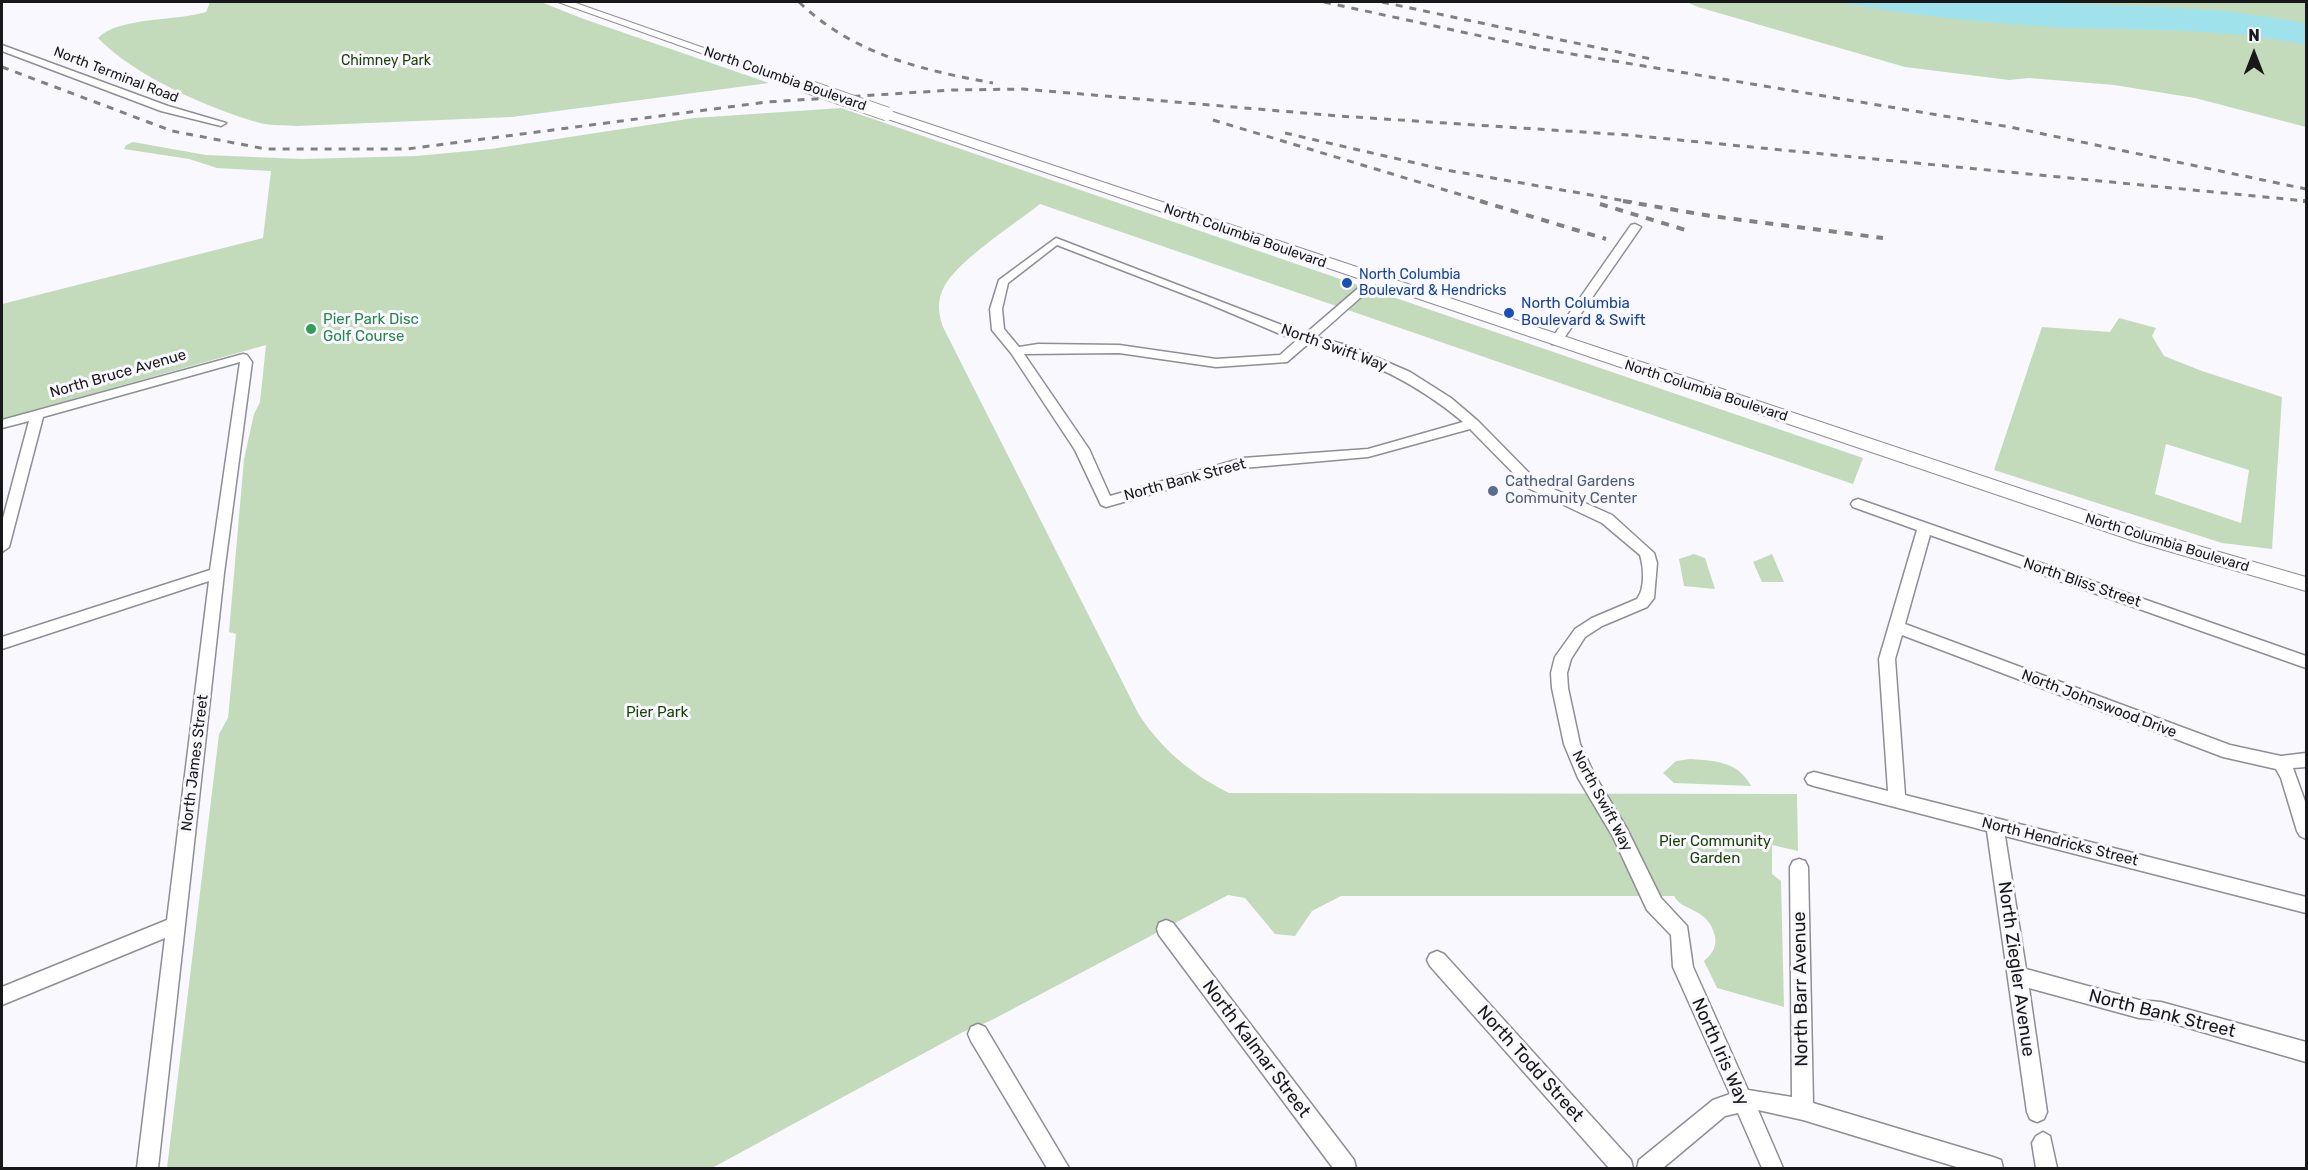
<!DOCTYPE html>
<html>
<head>
<meta charset="utf-8">
<style>
	body { margin:0 }
	#map { position:relative; width:2308px; height:1170px; overflow:hidden; background:#f8f8fe; font-family:Rubik,sans-serif }
	canvas { display:block }
	.frame { position:absolute; inset:0; border:3px solid #18181b; pointer-events:none }
	.north { position:absolute; left:2224px; top:24px; width:60px; height:60px; -webkit-text-stroke:4px #f8f8fe; paint-order:stroke; rotate:0deg; font-size:16px; font-weight:700; line-height:24px; text-align:center; color:#18181b }
	.north::after { content:''; display:block; margin:auto; width:21px; height:27px; background:#18181b; clip-path:polygon(50% 0,100% 100%,50% 72%,0 100%) }
</style>
</head>
<body>
<div id="map">
<canvas width="2308" height="1170"></canvas>
<div class="frame"></div>
<div class="north">N</div>
</div>
<script>
const c = document.querySelector('canvas').getContext('2d');
c.lineJoin = 'round';
function paint(path, color) {
  c.fillStyle = color;
  c.fill(path, 'evenodd');
}
function trace(path, color, width, dash) {
  c.strokeStyle = color;
  c.lineWidth = width;
  c.lineCap = dash ? 'butt' : 'round';
  c.setLineDash(dash || []);
  c.stroke(path);
}
function label(font, color, halo, rows, align = 'center') {
  c.font = font + ' Rubik,sans-serif';
  c.lineWidth = 6;
  c.setLineDash([]);
  c.textBaseline = 'middle';
  c.strokeStyle = halo;
  c.fillStyle = color;
  for (const [text, x, y, turn = 0] of rows) {
    c.save();
    c.translate(x, y);
    c.rotate((+turn || 0) * Math.PI / 180);
    c.textAlign = isNaN(turn) ? turn : align;
    if (halo) c.strokeText(text, 0, 0);
    c.fillText(text, 0, 0);
    c.restore();
  }
}
paint(new Path2D(`
	M 210,2 L 541,2 L 581,18 L 769,83 L 512,117 L 297,126 C 285,125 272,126 260,123 C 210,109 134,76 98,38 C 118,17 177,21 206,12 Z
	M 1686,2 L 2306,2 L 2306,127 L 2195,98 L 2114,85 L 2029,78 L 2009,80 L 1905,67 L 1698,7 Z
	M 841,108 L 1863,458 L 1853,484 L 1040,204 C 1015,224 958,260 944,287 C 937,300 938,313 943,327 L 1138,713 C 1160,748 1191,774 1229,793 L 1797,794 L 1798,851 L 1772,845 L 1772,874 L 1781,881 L 1784,1007 L 1717,988 L 1704,961 C 1712,954 1717,947 1715,936 C 1708,907 1682,912 1674,896 L 1341,896 L 1312,911 L 1295,936 L 1275,934 L 1245,898 L 1228,895 L 990,1021 L 963,1032 L 712,1168 L 167,1168 L 219,734 L 228,718 L 236,634 L 229,632 L 244,459 L 254,414 L 260,402 L 266,345 L 2,419 L 2,304 L 263,238 L 271,171 L 217,168 L 189,159 L 124,149 L 126,145 L 133,142 L 206,155 L 302,159 L 416,156 L 491,149 L 694,118 Z
	M 2119,318 L 2156,328 L 2152,336 L 2164,356 L 2202,371 L 2282,397 L 2272,549 L 2222,543 L 1994,470 L 2042,327 L 2110,332 ZM 2166,444 L 2249,470 L 2241,523 L 2155,494 Z
	M 1694,554 L 1705,558 L 1715,589 L 1684,586 L 1679,559 Z
	M 1772,554 L 1784,582 L 1762,582 L 1753,562 Z
	M 1690,759 C 1715,761 1738,761 1751,786 L 1674,783 L 1663,773 L 1676,761 Z`), '#c4dbbb');
paint(new Path2D(`
	M 1835,2 L 2030,2 L 2163,7 L 2227,11 L 2306,23 L 2306,45 C 2223,27 2137,31 2052,27 C 1979,23 1907,14 1835,2 Z`), '#9fe2ec');
const minor = new Path2D(`
	M 2,45 L 168,106 L 226,123 L 221,126 L 161,111 L 2,51 Z
	M 1635,224 L 1641,227 L 1560,344 L 1552,344 L 1552,338 L 1631,225 Z
	M 1056,238 L 1305,334 L 1370,278 L 1378,278 L 1378,282 L 1316,337 L 1350,346 L 1410,372 L 1451,398 L 1478,421 L 1538,482 L 1612,515 L 1654,553 L 1657,563 L 1654,598 L 1647,607 L 1602,626 L 1585,637 L 1571,659 L 1567,673 L 1568,688 L 1580,744 L 1594,774 L 1626,827 L 1661,898 L 1687,926 L 1693,967 L 1748,1090 L 1792,1097 L 1790,867 L 1793,861 L 1799,859 L 1805,861 L 1808,867 L 1813,1103 L 1993,1157 L 2001,1160 L 2003,1168 L 1960,1168 L 1803,1120 L 1758,1110 L 1783,1168 L 1762,1168 L 1738,1113 L 1725,1116 L 1663,1168 L 1637,1168 L 1639,1160 L 1713,1100 L 1730,1094 L 1673,967 L 1671,935 L 1647,910 L 1613,837 L 1578,778 L 1564,744 L 1552,688 L 1551,673 L 1555,657 L 1575,629 L 1592,618 L 1637,599 C 1645,589 1644,568 1640,555 L 1602,523 L 1528,488 L 1470,429 L 1368,457 L 1243,468 L 1106,507 L 1101,505 L 1075,450 L 1011,353 L 992,330 L 990,309 L 999,280 ZM 1057,245 L 1207,303 L 1285,336 L 1298,339 L 1280,355 L 1216,359 L 1119,345 L 1038,344 L 1019,347 L 1004,329 L 1002,309 L 1008,283 ZM 1309,343 C 1367,359 1418,384 1463,422 L 1368,449 L 1243,458 L 1110,496 L 1089,449 L 1024,354 L 1119,353 L 1216,367 L 1287,362 Z
	M 243,354 L 247,355 L 252,362 L 224,573 L 158,1168 L 137,1168 L 165,938 L 2,1005 L 2,987 L 167,920 L 209,581 L 2,649 L 2,637 L 210,570 L 240,362 L 43,417 L 9,547 L 2,552 L 2,522 L 29,421 L 2,428 L 2,420 Z
	M 1858,499 L 2306,656 L 2306,668 L 1930,535 L 1905,624 L 2230,745 L 2281,756 L 2306,753 L 2306,767 L 2293,768 L 2306,804 L 2306,839 L 2300,836 L 2297,831 L 2281,778 L 2276,769 L 2223,757 L 1902,635 L 1895,659 L 1905,795 L 2306,897 L 2306,913 L 2005,836 L 2026,969 L 2139,1000 L 2161,1002 L 2306,1042 L 2306,1062 L 2161,1020 L 2139,1018 L 2029,988 L 2047,1112 L 2044,1119 L 2037,1122 L 2030,1119 L 2027,1112 L 1987,831 L 1814,786 L 1808,784 L 1805,779 L 1808,774 L 1814,772 L 1888,791 L 1879,659 L 1917,530 L 1853,507 L 1851,504 L 1853,501 Z
	M 1166,920 L 1173,923 L 1354,1160 L 1356,1168 L 1333,1168 L 1159,935 L 1157,929 L 1159,923 Z
	M 1437,951 L 1444,954 L 1631,1160 L 1633,1168 L 1609,1168 L 1430,966 L 1427,960 L 1430,954 Z
	M 978,1024 L 985,1027 L 1069,1168 L 1047,1168 L 971,1041 L 968,1034 L 971,1027 Z
	M 2043,1132 L 2050,1136 L 2057,1168 L 2036,1168 L 2032,1143 L 2036,1136 Z`);
const secondary = new Path2D(`
	M 558,2 L 573,2 L 812,86 L 810,89 L 802,89 Z
	M 887,110 L 2150,532 L 2306,577 L 2306,591 L 2137,542 L 882,117 L 882,111 Z`);
trace(minor, '#8d8e96', 3);
trace(secondary, '#8d8e96', 2);
paint(minor, '#fff');
paint(secondary, '#fff');
trace(new Path2D(`
	M 799,2 C 853,54 921,70 993,83
	M 1324,2 L 1536,48 L 2010,127 L 2306,189
	M 1382,2 L 1651,59
	M 2,67 L 172,131 L 266,149 L 407,149 L 767,102 L 953,90 L 1023,89 L 1339,116 L 1628,135 L 2306,201
	M 1213,120 L 1485,202
	M 1285,133 L 1446,170 L 1632,202`), '#808085', 3, [7, 7]);
trace(new Path2D(`
	M 1480,201 L 1606,239
	M 1623,201 L 1711,216 L 1883,238
	M 2303,201 L 2306,201
	M 1600,204 L 1689,231`), '#808085', 4, [8, 8]);
const secondaryBridge = new Path2D(`
	M 806,86 L 887,114`);
trace(secondaryBridge, '#8d8e96', 15, []);
trace(secondaryBridge, '#fff', 13);
for (const [x, y, r, color] of [
	[1347,283,6,"#1a4fb4"],
	[1509,313,6,"#1a4fb4"],
	[311,329,6,"#2e9e5b"],
	[1493,491,6,"#5c6f8a"]
]) {
  const dot = new Path2D();
  dot.arc(x, y, r, 0, 2 * Math.PI);
  c.fillStyle = color;
  c.fill(dot);
  trace(dot, '#f8f8fe', 2);
}
label('14px', '#193f01', '#f8f8fe', [
	["Chimney Park",386,61]
]);
label('14px', '#18181b', '#f8f8fe', [
	["North Terminal Road",116,75,21],
	["North Columbia Boulevard",785,79,19],
	["North Columbia Boulevard",1245,236,19],
	["North Columbia Boulevard",1706,391,18],
	["North Columbia Boulevard",2167,543,17]
]);
label('14px', '#164399', '#f8f8fe', [
	["North Columbia",1359,275],
	["Boulevard & Hendricks",1359,291]
], 'left');
label('15px', '#164399', '#f8f8fe', [
	["North Columbia",1521,304],
	["Boulevard & Swift",1521,321]
], 'left');
label('15px', '#27864d', '#f8f8fe', [
	["Pier Park Disc",323,320],
	["Golf Course",323,337]
], 'left');
label('15px', '#18181b', '#f8f8fe', [
	["North Swift Way",1334,348,20],
	["North Bruce Avenue",118,374,-16],
	["North Bank Street",1185,480,-15],
	["North Bliss Street",2082,583,19],
	["North Johnswood Drive",2099,704,21],
	["North James Street",195,763,-83],
	["North Swift Way",1602,801,62],
	["North Hendricks Street",2060,842,14]
]);
label('15px', '#4e5e75', '#f8f8fe', [
	["Cathedral Gardens",1505,482],
	["Community Center",1505,499]
], 'left');
label('15px', '#193f01', '#f8f8fe', [
	["Pier Park",657,713],
	["Pier Community",1715,842],
	["Garden",1715,859]
]);
label('18px', '#18181b', '#f8f8fe', [
	["North Ziegler Avenue",2016,969,82],
	["North Barr Avenue",1801,989,-91],
	["North Bank Street",2162,1014,14],
	["North Kalmar Street",1256,1049,53],
	["North Iris Way",1720,1052,66],
	["North Todd Street",1530,1064,48]
]);
</script>
</body>
</html>
